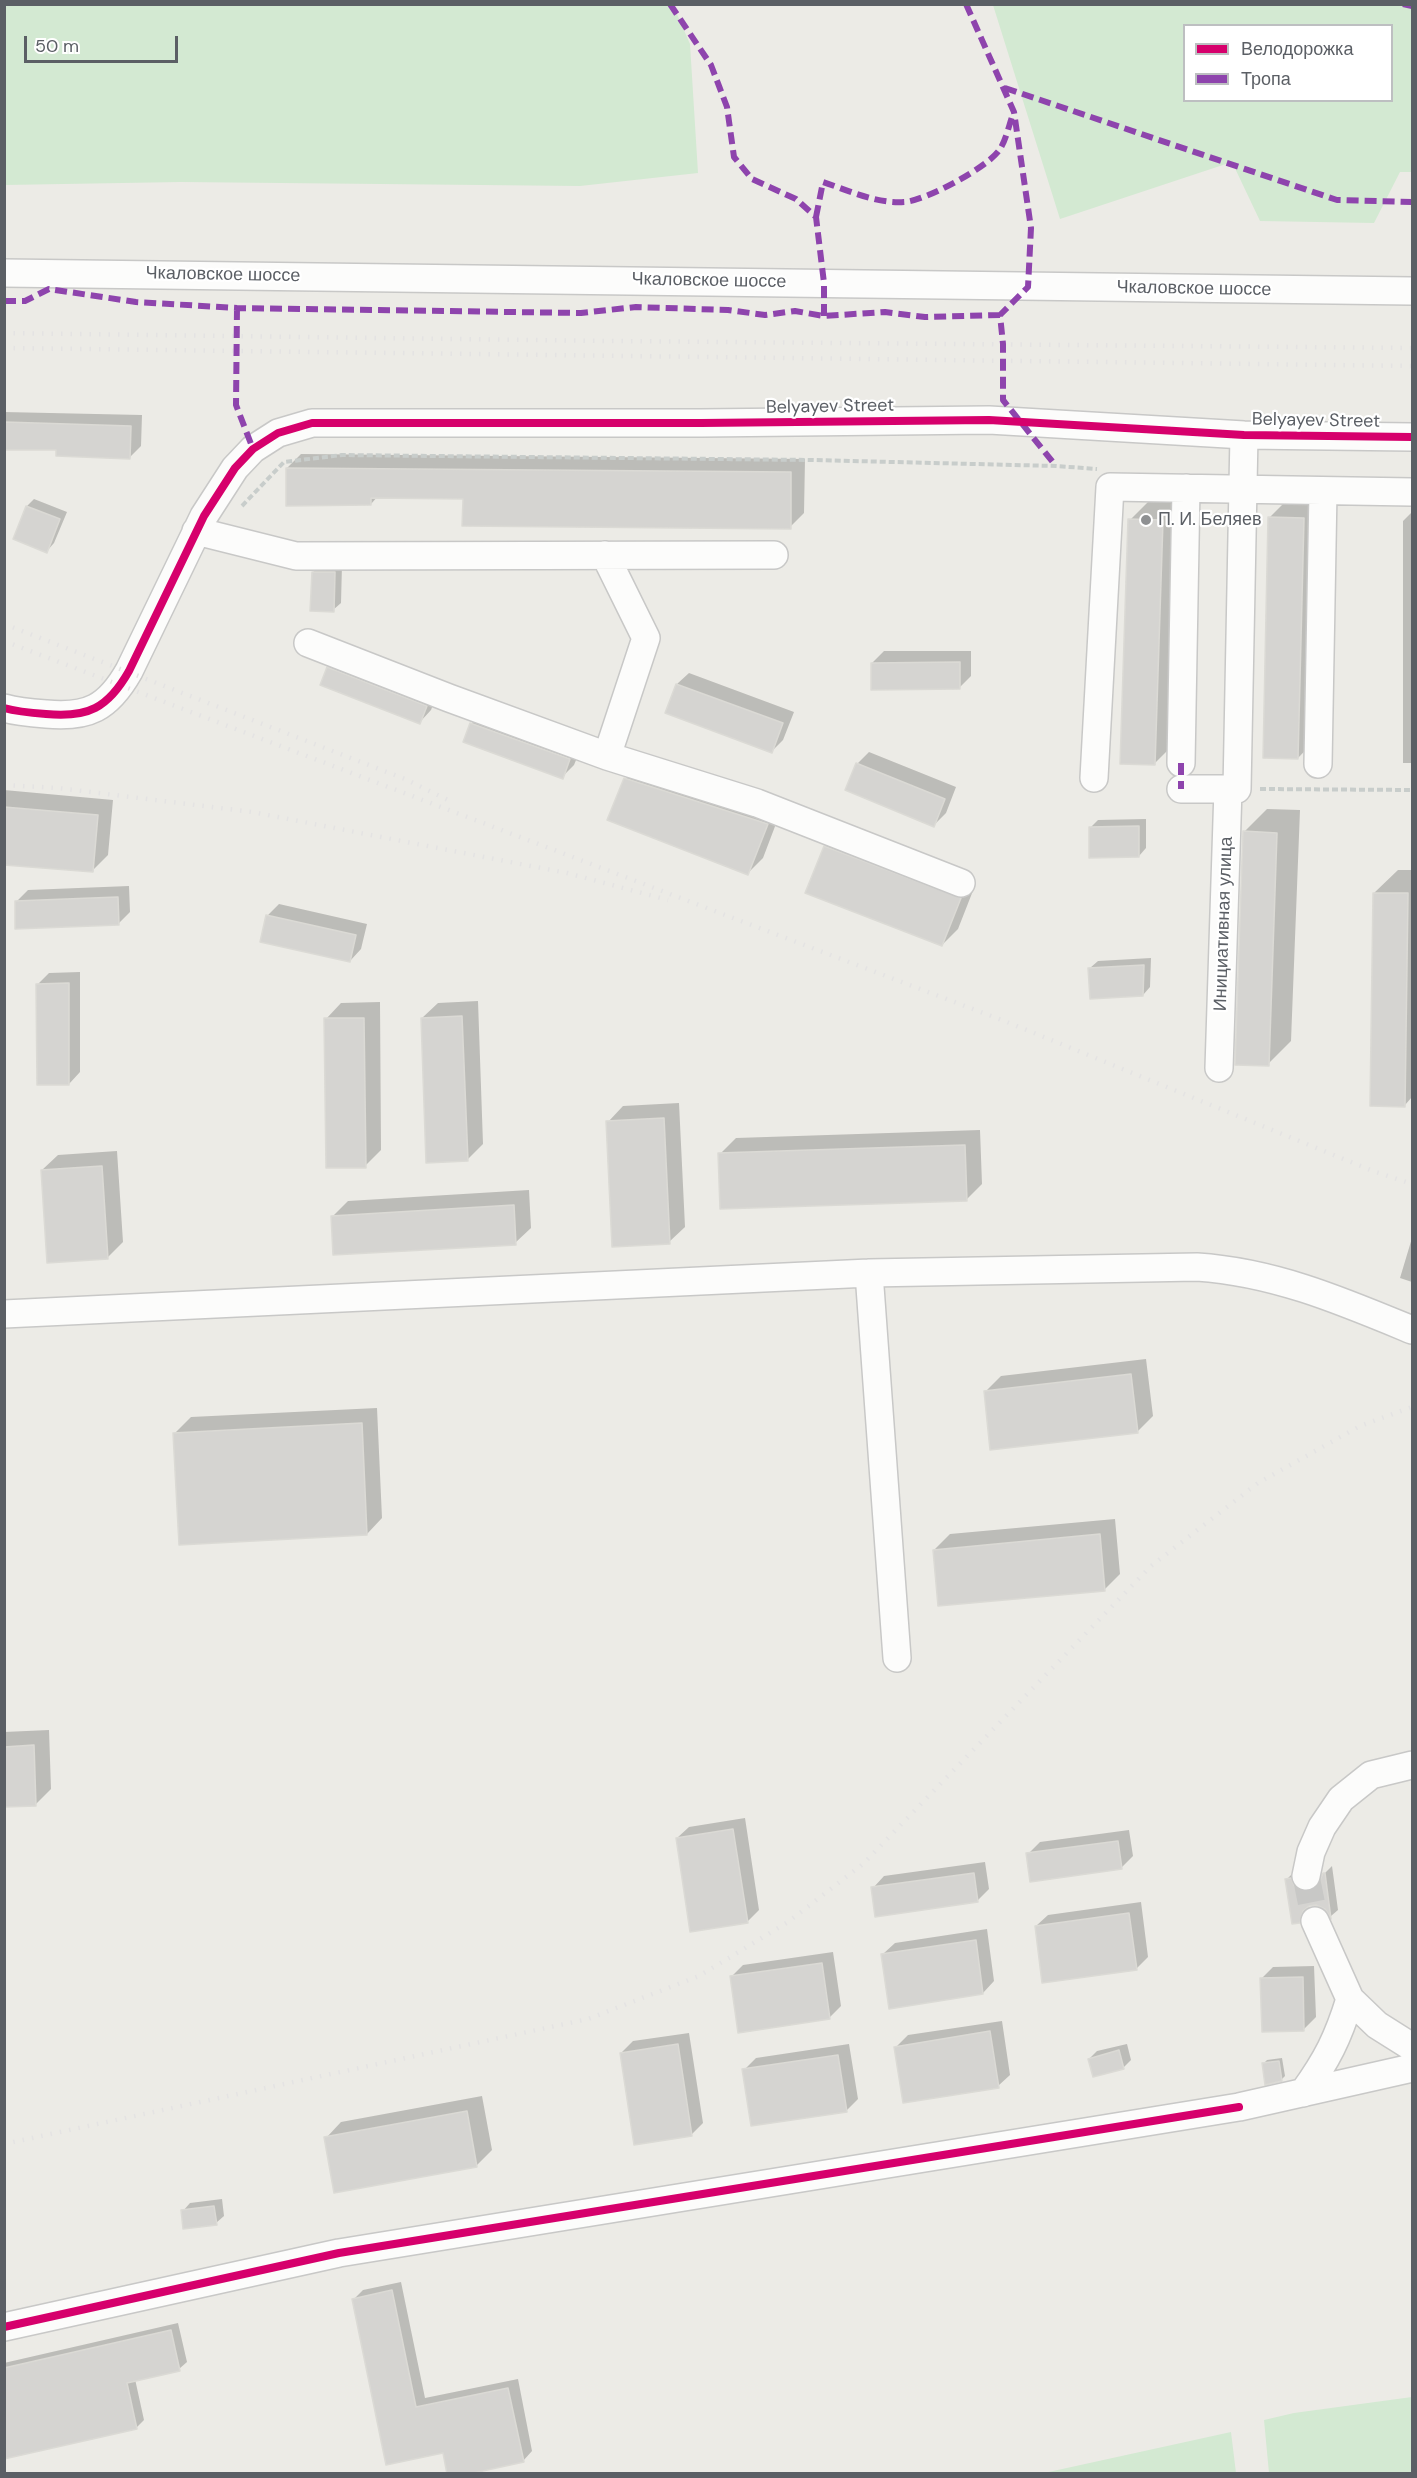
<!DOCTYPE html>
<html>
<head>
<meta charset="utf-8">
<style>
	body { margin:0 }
	#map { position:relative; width:1417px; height:2478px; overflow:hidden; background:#ecebe6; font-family:"DM Sans",sans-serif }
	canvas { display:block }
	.frame { position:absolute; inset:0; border:6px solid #5b5f65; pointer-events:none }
	.legend { position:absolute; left:1183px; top:24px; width:210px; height:78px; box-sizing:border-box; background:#fff; border:2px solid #bdbfc1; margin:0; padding:8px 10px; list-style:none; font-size:18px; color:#5b5f65 }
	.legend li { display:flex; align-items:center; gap:12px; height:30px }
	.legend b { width:30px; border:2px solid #bdbfc1 }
	.scale { position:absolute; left:24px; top:36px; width:154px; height:27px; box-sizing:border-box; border:3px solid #5b5f65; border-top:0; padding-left:8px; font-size:18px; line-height:21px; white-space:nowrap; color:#5b5f65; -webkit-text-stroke:4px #fff; paint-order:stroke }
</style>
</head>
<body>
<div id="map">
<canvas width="1417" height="2478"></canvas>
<div class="frame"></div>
<ul class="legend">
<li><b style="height:8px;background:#d6006c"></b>Велодорожка</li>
<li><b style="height:8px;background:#8e44ad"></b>Тропа</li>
</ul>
<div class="scale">50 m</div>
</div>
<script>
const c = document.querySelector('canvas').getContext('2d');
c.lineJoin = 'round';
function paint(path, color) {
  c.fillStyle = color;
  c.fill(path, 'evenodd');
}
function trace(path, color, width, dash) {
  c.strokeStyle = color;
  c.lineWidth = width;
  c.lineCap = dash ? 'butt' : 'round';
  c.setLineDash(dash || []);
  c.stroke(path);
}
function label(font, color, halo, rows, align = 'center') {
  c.font = font + ' "DM Sans",sans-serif';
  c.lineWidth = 4.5;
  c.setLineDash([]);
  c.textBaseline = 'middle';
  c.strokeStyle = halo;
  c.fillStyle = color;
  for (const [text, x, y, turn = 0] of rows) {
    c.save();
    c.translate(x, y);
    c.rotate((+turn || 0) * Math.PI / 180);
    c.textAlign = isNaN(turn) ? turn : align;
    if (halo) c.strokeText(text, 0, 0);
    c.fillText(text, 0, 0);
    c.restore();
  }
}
paint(new Path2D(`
	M 4,5 L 673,5 L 690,44 L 698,173 L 580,186 L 181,182 L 5,185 Z
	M 993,5 L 1412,5 L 1412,172 L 1400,172 L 1374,223 L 1260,221 L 1232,162 L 1060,219 ZM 1184,26 L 1392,26 L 1392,100 L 1184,100 Z
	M 1412,2397 L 1412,2473 L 1269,2473 L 1264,2420 L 1294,2413 Z
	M 1231,2432 L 1236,2473 L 1044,2473 Z`), '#d3e9d2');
paint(new Path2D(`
	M 4,412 L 142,415 L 141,446 L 129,458 L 58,449 L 4,448 Z
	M 301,454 L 805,459 L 804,513 L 790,527 L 464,497 L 378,496 L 371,504 L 287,468 Z
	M 1293,494 L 1327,495 L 1321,734 L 1298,758 L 1270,517 Z
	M 1153,497 L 1185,498 L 1178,740 L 1154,764 L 1130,520 Z
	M 34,499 L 67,512 L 54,543 L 47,551 L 27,506 Z
	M 1412,512 L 1412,763 L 1403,763 L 1403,521 Z
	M 321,565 L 342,565 L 341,603 L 333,610 L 313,572 Z
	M 884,651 L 971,651 L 971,676 L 960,687 L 872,663 Z
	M 340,657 L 437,695 L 431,710 L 420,722 L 329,668 Z
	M 689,673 L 794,712 L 783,740 L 771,752 L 677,684 Z
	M 483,712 L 581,748 L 574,765 L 562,777 L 465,741 L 472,723 Z
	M 869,752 L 956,787 L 946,813 L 934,825 L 847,789 L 857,764 Z
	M 641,763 L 782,808 L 763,858 L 747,874 L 625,779 Z
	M 4,790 L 113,800 L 108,855 L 92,871 L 4,863 Z
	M 1267,809 L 1300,810 L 1291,1041 L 1268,1064 L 1244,832 Z
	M 1146,819 L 1146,848 L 1139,856 L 1090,828 L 1098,820 Z
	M 841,831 L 976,883 L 958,929 L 942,945 L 825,847 Z
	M 1398,870 L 1412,870 L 1412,1097 L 1405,1105 L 1374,893 Z
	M 129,886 L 130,912 L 118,924 L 16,902 L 28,890 Z
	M 279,904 L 367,924 L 361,949 L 350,961 L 267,916 Z
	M 1151,958 L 1150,987 L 1143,995 L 1090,968 L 1098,961 Z
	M 80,972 L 80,1072 L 69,1084 L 38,984 L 49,973 Z
	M 478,1001 L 483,1144 L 467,1160 L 422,1018 L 438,1003 Z
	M 380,1002 L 381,1150 L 365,1166 L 326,1019 L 341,1003 Z
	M 679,1103 L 685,1227 L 669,1242 L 608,1122 L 623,1106 Z
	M 980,1130 L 982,1184 L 966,1200 L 720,1154 L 736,1138 Z
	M 117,1151 L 123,1242 L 107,1258 L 42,1170 L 58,1155 Z
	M 529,1190 L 531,1228 L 515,1243 L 332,1217 L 348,1201 Z
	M 1412,1238 L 1412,1282 L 1400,1278 Z
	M 1146,1359 L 1153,1416 L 1137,1432 L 985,1392 L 1001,1376 Z
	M 377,1408 L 382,1518 L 367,1534 L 175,1433 L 191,1417 Z
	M 1115,1519 L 1120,1574 L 1104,1590 L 934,1550 L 950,1534 Z
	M 49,1730 L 51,1789 L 35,1805 L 4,1806 L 4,1732 Z
	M 745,1818 L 759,1910 L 747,1922 L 677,1838 L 689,1827 Z
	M 1129,1830 L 1133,1856 L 1121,1868 L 1028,1854 L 1040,1842 Z
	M 985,1862 L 989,1889 L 977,1901 L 873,1888 L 884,1876 Z
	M 1332,1866 L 1338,1910 L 1331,1916 L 1326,1907 L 1316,1904 L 1309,1905 L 1307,1914 L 1299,1922 L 1287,1879 L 1294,1872 L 1310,1884 L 1319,1884 L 1324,1874 Z
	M 1141,1902 L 1148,1957 L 1136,1969 L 1036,1926 L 1048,1915 Z
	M 987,1929 L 994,1981 L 983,1993 L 883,1954 L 895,1943 Z
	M 833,1952 L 841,2006 L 829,2018 L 731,1977 L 743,1965 Z
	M 1314,1966 L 1316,2017 L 1304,2029 L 1261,1979 L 1273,1967 Z
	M 1002,2021 L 1010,2075 L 998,2086 L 896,2047 L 908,2035 Z
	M 689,2033 L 703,2123 L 691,2135 L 621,2053 L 633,2041 Z
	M 849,2044 L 858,2099 L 846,2111 L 744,2070 L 756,2058 Z
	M 1127,2044 L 1131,2060 L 1123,2068 L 1089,2059 L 1097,2051 Z
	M 1282,2058 L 1285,2076 L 1281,2080 L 1263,2064 L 1267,2060 Z
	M 482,2096 L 492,2150 L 477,2165 L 326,2138 L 341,2122 Z
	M 222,2199 L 224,2216 L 216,2223 L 183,2211 L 190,2203 Z
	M 401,2282 L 425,2398 L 518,2379 L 532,2451 L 523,2461 L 444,2452 L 387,2463 L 354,2299 L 363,2290 Z
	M 178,2323 L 187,2362 L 179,2369 L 135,2379 L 144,2420 L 137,2427 L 4,2449 L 4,2363 Z`), '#0003');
const building = new Path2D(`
	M 4,422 L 131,426 L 130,459 L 56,456 L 56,450 L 4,450 Z
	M 286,468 L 791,472 L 791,529 L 462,526 L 463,499 L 371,498 L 371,505 L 286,506 Z
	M 26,506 L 60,519 L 47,553 L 13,539 Z
	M 1268,517 L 1304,518 L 1298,759 L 1263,758 Z
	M 1128,519 L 1163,520 L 1155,765 L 1120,764 Z
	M 312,572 L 335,572 L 334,612 L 310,611 Z
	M 960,662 L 960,689 L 871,690 L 871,663 Z
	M 327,667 L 427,706 L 420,724 L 320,685 Z
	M 676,684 L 783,723 L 772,753 L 665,713 Z
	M 470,723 L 570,759 L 563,779 L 463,742 Z
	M 856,763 L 945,799 L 934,827 L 845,790 Z
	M 624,778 L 768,824 L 748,875 L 607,820 Z
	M 4,807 L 98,815 L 93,872 L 4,865 Z
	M 1139,826 L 1139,857 L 1089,858 L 1089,827 Z
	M 1243,831 L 1277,833 L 1269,1066 L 1235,1065 Z
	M 824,846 L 961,898 L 942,946 L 805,893 Z
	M 1373,893 L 1408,893 L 1405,1107 L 1370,1106 Z
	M 118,897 L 119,925 L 15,929 L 15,901 Z
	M 266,915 L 356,935 L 350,962 L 260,942 Z
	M 1144,965 L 1143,996 L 1090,999 L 1088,968 Z
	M 69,983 L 69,1085 L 37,1085 L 36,984 Z
	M 462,1016 L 468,1161 L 426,1163 L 421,1018 Z
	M 324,1018 L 364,1018 L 366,1168 L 326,1168 Z
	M 664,1118 L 670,1244 L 612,1247 L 606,1121 Z
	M 965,1145 L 967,1201 L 720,1209 L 718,1153 Z
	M 102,1166 L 108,1259 L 47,1263 L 41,1170 Z
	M 514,1205 L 516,1245 L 333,1255 L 331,1216 Z
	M 1131,1374 L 1138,1433 L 990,1450 L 984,1391 Z
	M 362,1423 L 367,1535 L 179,1545 L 173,1433 Z
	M 1100,1534 L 1105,1591 L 938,1606 L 933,1550 Z
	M 34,1745 L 36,1806 L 4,1807 L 4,1747 Z
	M 733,1829 L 748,1923 L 690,1932 L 676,1838 Z
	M 1118,1841 L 1122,1869 L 1030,1882 L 1026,1853 Z
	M 974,1873 L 978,1902 L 875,1917 L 871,1887 Z
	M 1323,1873 L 1325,1873 L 1331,1919 L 1325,1909 L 1316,1905 L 1309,1906 L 1303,1911 L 1300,1923 L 1292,1924 L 1285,1879 L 1291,1878 L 1295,1887 L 1302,1891 L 1310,1891 L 1318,1886 Z
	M 1129,1913 L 1137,1970 L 1042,1983 L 1035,1926 Z
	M 976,1940 L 983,1994 L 889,2009 L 881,1954 Z
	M 822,1963 L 830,2019 L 738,2033 L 730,1976 Z
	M 1303,1977 L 1304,2031 L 1262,2032 L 1260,1978 Z
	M 990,2031 L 999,2088 L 903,2103 L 894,2047 Z
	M 678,2044 L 692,2136 L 634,2145 L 620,2053 Z
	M 1119,2050 L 1124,2069 L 1093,2077 L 1088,2059 Z
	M 838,2055 L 847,2112 L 751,2126 L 742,2069 Z
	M 1279,2061 L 1282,2081 L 1265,2085 L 1262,2063 Z
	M 467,2111 L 477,2167 L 334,2193 L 324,2137 Z
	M 214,2206 L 217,2225 L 183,2229 L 181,2210 Z
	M 392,2290 L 416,2407 L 508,2388 L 524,2462 L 469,2474 L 447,2474 L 443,2453 L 386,2465 L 352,2299 Z
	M 171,2330 L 180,2371 L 127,2383 L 137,2429 L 4,2459 L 4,2368 Z`);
paint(building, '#d5d4d1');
trace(building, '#dbdad5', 1.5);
trace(new Path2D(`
	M 1306,1876 L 1315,1921`), '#c8c8c6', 27, [27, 14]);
const minor = new Path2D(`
	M 4,273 L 1412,291
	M 196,531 L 296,556 L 774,555
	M 605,555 L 646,638 L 607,756
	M 308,643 L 449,698 L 607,756 L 757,803 L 961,883
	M 4,708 C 18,712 32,713 46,714 C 88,718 108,708 129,671 L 204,516 L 235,468 L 253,449 L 278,433 L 312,423 L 701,423 L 989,420 L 1244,435 L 1412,437
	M 1181,763 L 1186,488
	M 1318,764 L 1323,491
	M 1094,778 L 1110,487 L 1412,492
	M 1181,789 L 1228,789
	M 1219,1068 L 1228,789 L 1237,789 L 1244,435
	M 869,1273 L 897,1658
	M 4,1314 L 869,1273 L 1197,1267 C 1274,1272 1342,1301 1412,1330
	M 1306,1876 L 1311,1852 L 1322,1827 L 1341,1799 L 1371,1775 L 1412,1765
	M 1315,1921 L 1350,1999 L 1377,2025 L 1412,2047
	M 1303,2093 C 1327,2060 1338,2038 1350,1999
	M 4,2327 L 339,2253 L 1239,2107 L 1412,2068`);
trace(minor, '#c8c8c7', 30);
trace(new Path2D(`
	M 242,506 L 284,462 L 342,455 L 812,460 L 1056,466 L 1097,469
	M 1260,789 L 1412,790`), '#c8cdcb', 4, [6, 3]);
trace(minor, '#fcfcfb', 27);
trace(new Path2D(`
	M 4,333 L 609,341 L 1412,348
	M 4,348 L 1412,366
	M 4,624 L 405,779 L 454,803
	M 4,641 L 1007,1022 L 1373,1171 L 1412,1184
	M 4,785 L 58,788 L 252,812 L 567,873 L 668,900
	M 4,2144 L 588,2019 L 699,1976 L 788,1922 L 863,1864 L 1151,1566 L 1258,1483 L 1360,1426 L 1412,1407`), '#e4e3e3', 4.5, [1.5, 8]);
trace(new Path2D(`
	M 670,4 L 711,65 L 727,107 L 734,157 L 752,179 L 796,199 L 816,217 L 824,283 L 824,316
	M 966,4 L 1014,112 L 1031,228 L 1028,287 L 1000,315 L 1003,344 L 1003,400 L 1056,466
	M 1403,4 L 1412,6
	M 1005,88 L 1337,200 L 1412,202
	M 816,217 L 823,182 C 847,190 877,204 904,202 C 925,201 989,167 1000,149 C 1006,140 1009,125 1013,114
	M 4,301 L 25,301 L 49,289 L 136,302 L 237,308 L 581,313 L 636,307 L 728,310 L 765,315 L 795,311 L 824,316 L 885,312 L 925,317 L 1000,315
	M 237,308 L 236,405 L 253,449
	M 1181,763 L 1181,789`), '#8e44ad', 6, [12, 6]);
trace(new Path2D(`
	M 4,708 C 18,712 32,713 46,714 C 88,718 108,708 129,671 L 204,516 L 235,468 L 253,449 L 278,433 L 312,423 L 701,423 L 989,420 L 1244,435 L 1412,437
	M 4,2327 L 339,2253 L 1239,2107`), '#d6006c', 8);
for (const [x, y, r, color] of [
	[1146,520,6,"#8e9092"]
]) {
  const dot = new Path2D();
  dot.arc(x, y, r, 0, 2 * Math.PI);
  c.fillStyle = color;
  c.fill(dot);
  trace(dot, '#fff', 2);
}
label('18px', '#5b5f65', '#fff', [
	["Чкаловское шоссе",223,275,1],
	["Чкаловское шоссе",709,281,1],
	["Чкаловское шоссе",1194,289,1],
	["Belyayev Street",830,407,-1],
	["Belyayev Street",1316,421,1],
	["Инициативная улица",1224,924,-88]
]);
label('18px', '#5b5f65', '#fff', [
	["П. И. Беляев",1158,520]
], 'left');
</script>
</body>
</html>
